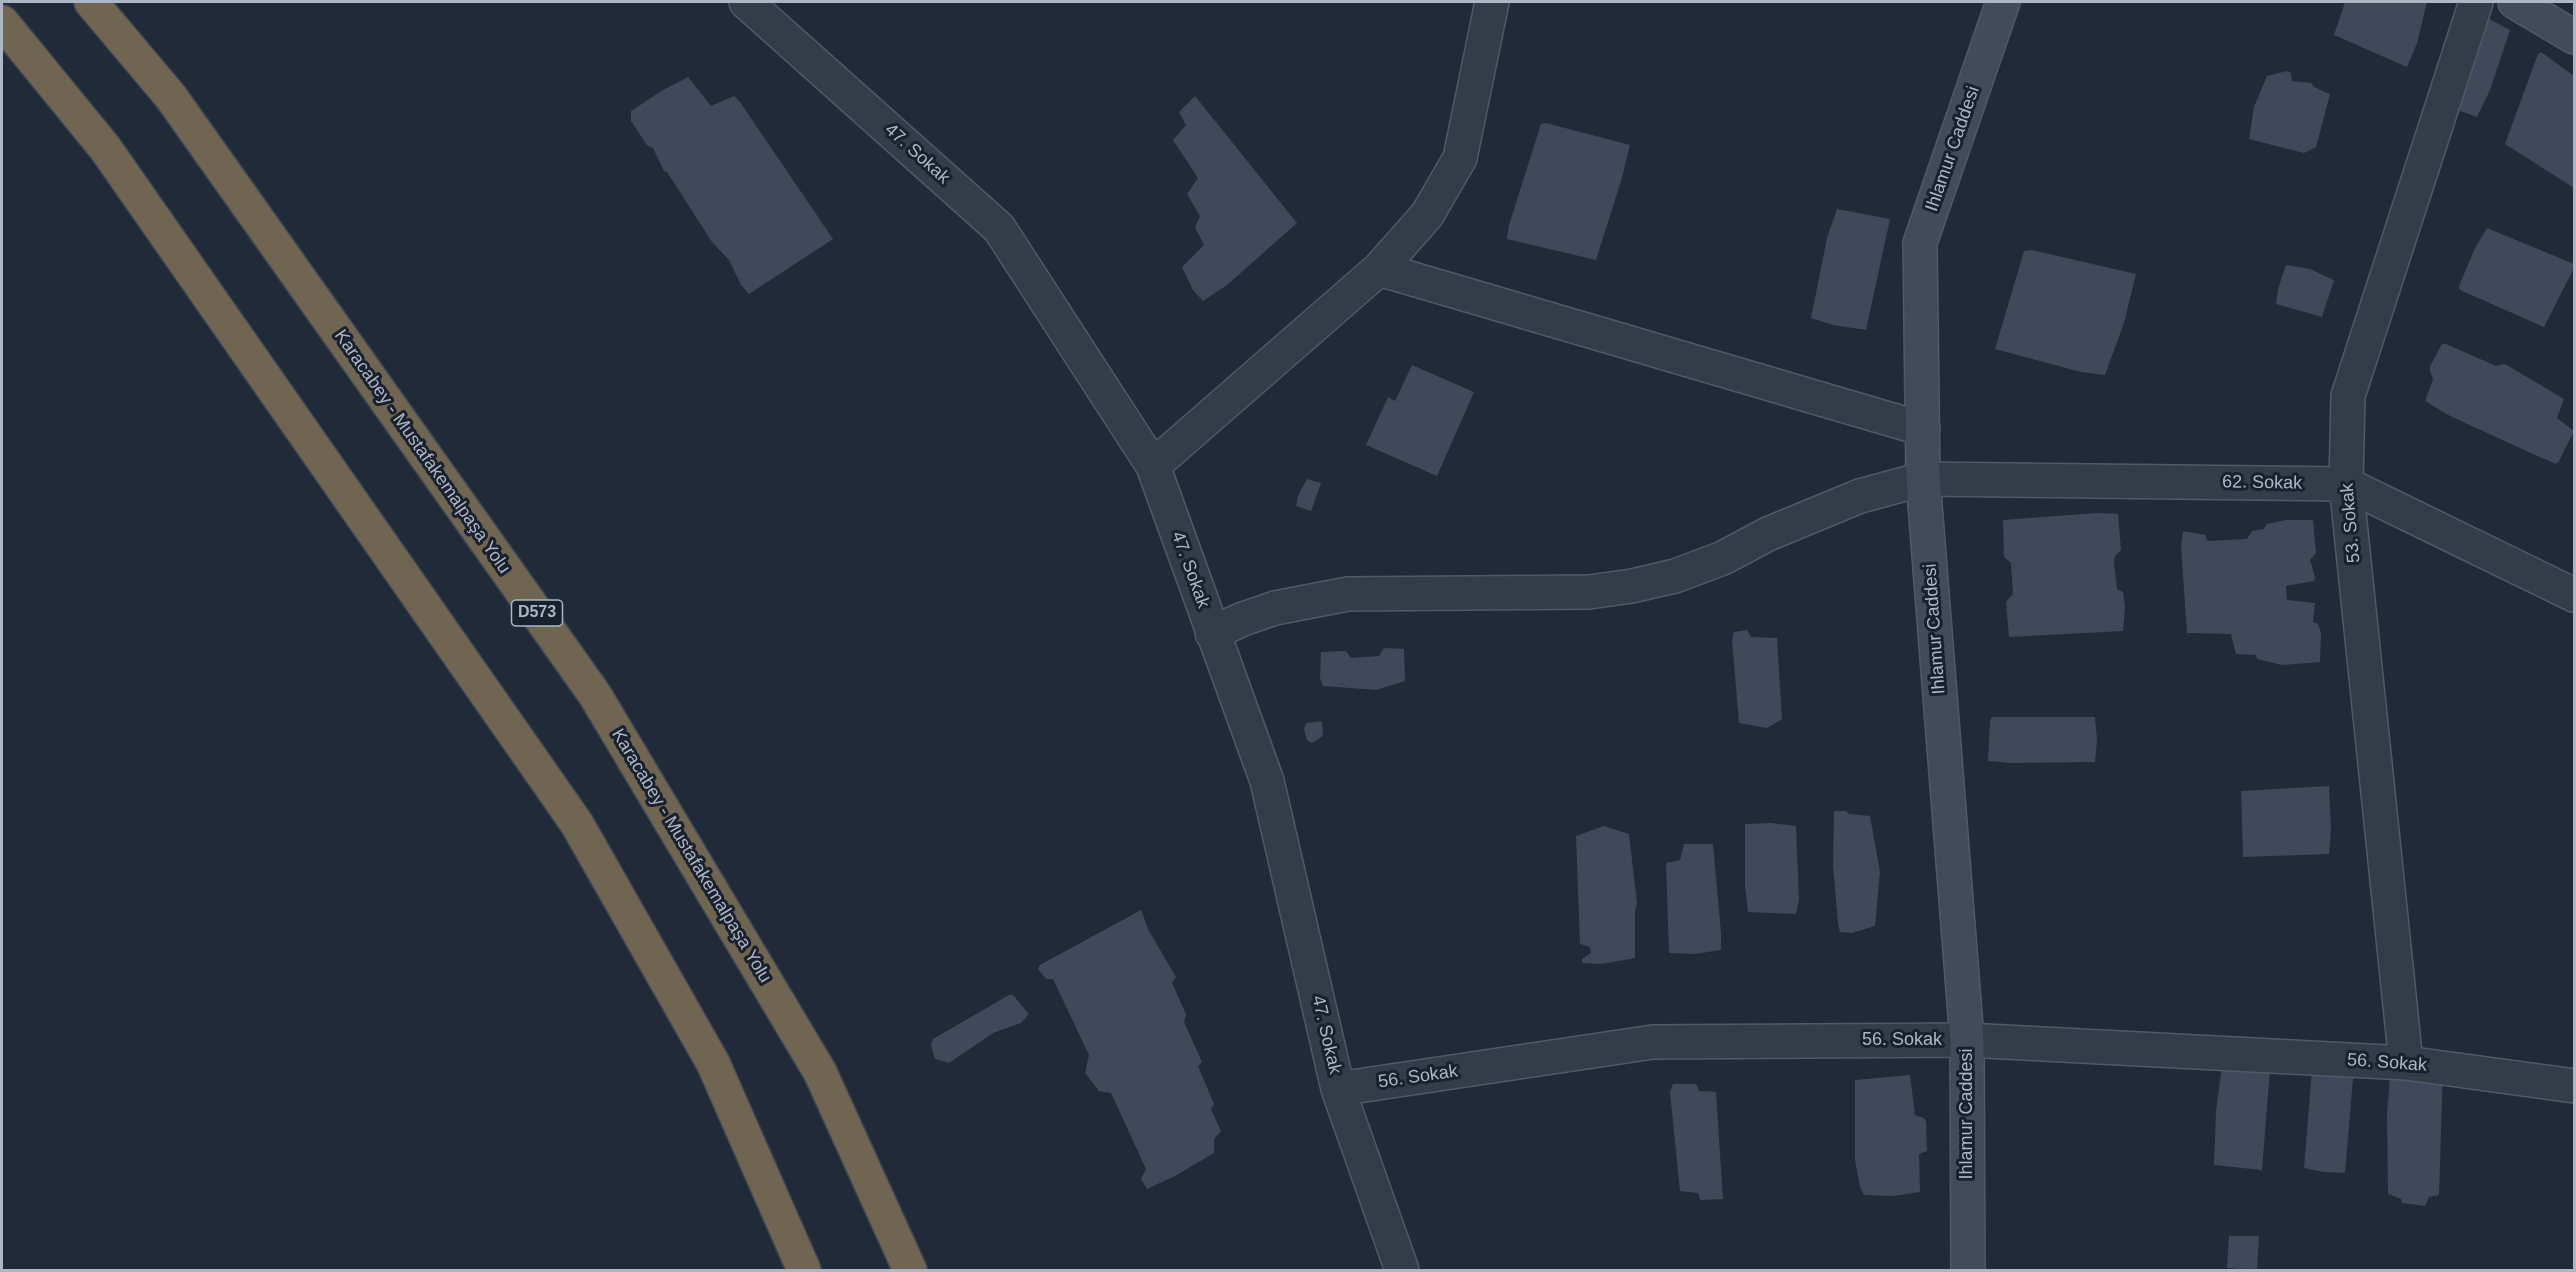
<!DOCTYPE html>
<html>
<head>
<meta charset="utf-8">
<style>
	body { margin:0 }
	#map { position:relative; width:2576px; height:1272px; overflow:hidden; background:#202a39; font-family:Helvetica,sans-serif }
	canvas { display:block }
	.frame { position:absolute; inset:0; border:3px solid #aeb6c6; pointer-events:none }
</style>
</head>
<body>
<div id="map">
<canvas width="2576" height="1272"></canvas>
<div class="frame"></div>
</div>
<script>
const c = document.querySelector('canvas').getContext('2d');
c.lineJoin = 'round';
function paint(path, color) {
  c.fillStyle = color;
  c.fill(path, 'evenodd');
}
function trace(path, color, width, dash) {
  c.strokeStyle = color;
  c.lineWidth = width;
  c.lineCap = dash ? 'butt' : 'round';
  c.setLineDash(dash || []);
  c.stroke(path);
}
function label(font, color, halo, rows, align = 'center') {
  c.font = font + ' Helvetica,sans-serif';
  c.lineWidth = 6;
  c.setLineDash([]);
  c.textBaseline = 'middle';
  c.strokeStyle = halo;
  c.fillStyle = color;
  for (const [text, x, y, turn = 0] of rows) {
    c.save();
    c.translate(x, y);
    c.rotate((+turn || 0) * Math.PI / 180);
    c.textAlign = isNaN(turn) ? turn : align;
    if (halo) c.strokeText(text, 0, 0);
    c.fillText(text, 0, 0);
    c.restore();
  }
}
paint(new Path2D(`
	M 2345,2 L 2427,2 L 2417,43 L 2407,67 L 2334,35 Z
	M 2483,16 L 2510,30 L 2490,90 L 2477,117 L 2452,108 Z
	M 2541,52 L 2574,76 L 2574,188 L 2505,144 L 2538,54 Z
	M 2287,71 L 2291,73 L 2292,81 L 2311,83 L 2314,87 L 2330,94 L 2316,147 L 2304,153 L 2249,139 L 2254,107 L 2267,76 Z
	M 688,77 L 711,106 L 734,96 L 740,102 L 833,239 L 749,294 L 741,285 L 729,260 L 712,242 L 667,172 L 664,171 L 653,148 L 647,145 L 631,121 L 631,111 L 663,90 Z
	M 1195,96 L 1297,223 L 1227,285 L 1203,301 L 1193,290 L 1182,267 L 1204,245 L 1195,227 L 1200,216 L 1187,194 L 1198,178 L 1173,140 L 1186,125 L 1179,112 Z
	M 1546,123 L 1630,145 L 1621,181 L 1596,260 L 1507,239 L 1509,225 L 1541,124 Z
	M 1837,209 L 1890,219 L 1866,330 L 1833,325 L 1811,318 L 1827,238 Z
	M 2487,228 L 2574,264 L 2572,272 L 2544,327 L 2460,290 L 2459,286 L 2475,248 Z
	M 2032,250 L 2136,274 L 2124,323 L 2105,375 L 2081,372 L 1995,349 L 2024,251 Z
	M 2286,265 L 2310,269 L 2334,280 L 2322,317 L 2276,304 L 2278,289 Z
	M 2442,344 L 2446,344 L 2496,366 L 2505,364 L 2564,399 L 2557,418 L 2574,431 L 2559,461 L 2556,464 L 2533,454 L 2450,416 L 2425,401 L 2433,379 L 2430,371 L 2430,366 Z
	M 1412,365 L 1474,392 L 1437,476 L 1366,445 L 1388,397 L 1395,401 Z
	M 1307,479 L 1321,483 L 1311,511 L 1296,506 L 1298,496 Z
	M 2097,513 L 2118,514 L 2121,550 L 2115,556 L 2114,562 L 2117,589 L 2123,592 L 2125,607 L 2123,631 L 2009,637 L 2006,602 L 2013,594 L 2011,563 L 2004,557 L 2003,520 Z
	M 2286,520 L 2313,520 L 2316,553 L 2310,560 L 2315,577 L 2314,581 L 2286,586 L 2287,600 L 2315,603 L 2313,622 L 2318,624 L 2321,633 L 2320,662 L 2282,665 L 2257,659 L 2256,655 L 2236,654 L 2231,634 L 2187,633 L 2181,546 L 2183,531 L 2206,535 L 2207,541 L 2247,539 L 2252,531 L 2264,529 L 2267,524 Z
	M 1747,630 L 1751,637 L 1777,638 L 1782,719 L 1767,728 L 1739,723 L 1732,640 L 1734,632 Z
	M 1384,648 L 1404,649 L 1405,681 L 1376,690 L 1323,686 L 1320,678 L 1321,652 L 1346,651 L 1351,658 L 1379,656 Z
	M 1992,717 L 2095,717 L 2097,739 L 2095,762 L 2011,763 L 1988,761 L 1990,721 Z
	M 1322,721 L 1323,736 L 1312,743 L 1307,740 L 1304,729 L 1306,723 Z
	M 2329,786 L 2331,829 L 2329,854 L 2243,857 L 2241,791 Z
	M 1834,811 L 1846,811 L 1849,814 L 1870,816 L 1880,872 L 1875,926 L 1852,933 L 1840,932 L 1838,923 L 1833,865 Z
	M 1771,823 L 1796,826 L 1799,900 L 1796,914 L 1748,912 L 1745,885 L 1745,824 Z
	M 1604,826 L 1629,834 L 1637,903 L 1635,912 L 1635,958 L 1602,964 L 1582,963 L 1582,959 L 1591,953 L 1590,947 L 1580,944 L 1576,836 Z
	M 1684,844 L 1713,844 L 1721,933 L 1721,950 L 1695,954 L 1669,953 L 1666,863 L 1680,860 Z
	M 1141,910 L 1149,931 L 1176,977 L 1172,983 L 1186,1014 L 1184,1022 L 1202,1062 L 1198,1066 L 1214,1104 L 1211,1109 L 1221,1131 L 1214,1139 L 1214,1153 L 1175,1176 L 1147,1189 L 1141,1179 L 1146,1169 L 1111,1093 L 1099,1091 L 1085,1073 L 1089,1055 L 1053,979 L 1046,979 L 1038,969 L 1040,965 Z
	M 1009,995 L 1013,995 L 1029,1014 L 1021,1023 L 993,1033 L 949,1063 L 935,1059 L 931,1045 L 933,1039 Z
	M 2391,1065 L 2443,1069 L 2439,1195 L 2429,1197 L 2425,1206 L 2402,1203 L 2401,1199 L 2388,1194 L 2387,1113 Z
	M 2222,1066 L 2270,1069 L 2262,1170 L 2214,1165 L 2216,1111 Z
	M 2354,1067 L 2345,1173 L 2324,1172 L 2304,1168 L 2312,1070 Z
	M 1910,1075 L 1915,1115 L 1924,1118 L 1926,1122 L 1927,1151 L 1919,1154 L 1920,1192 L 1893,1196 L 1864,1195 L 1860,1187 L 1855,1160 L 1855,1080 Z
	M 1673,1084 L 1696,1084 L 1699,1091 L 1716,1092 L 1723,1199 L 1700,1200 L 1698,1193 L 1680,1191 L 1670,1092 Z
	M 2229,1236 L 2259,1236 L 2257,1270 L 2227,1268 Z`), '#3f495b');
const street = new Path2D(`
	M 746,2 L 999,228 L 1153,466 L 1267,781 L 1338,1089 L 1402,1270
	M 1379,269 L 1923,429
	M 1153,466 L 1379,269 L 1427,215 L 1460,158 L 1492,2
	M 1212,633 L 1243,619 L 1275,608 L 1348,594 L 1589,592 L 1632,586 L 1675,576 L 1723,558 L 1768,534 L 1860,496 L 1923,479 L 2346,484 L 2574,595
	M 2406,1063 L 2346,484 L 2348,396 L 2476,2
	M 1338,1089 L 1653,1042 L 1967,1040 L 2406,1063 L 2574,1086`);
const secondary = new Path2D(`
	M 2515,2 L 2574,37
	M 1968,1270 L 1967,1040 L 1923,479 L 1920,243 L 2003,2`);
const highway = new Path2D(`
	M 91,2 L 171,97 L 595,695 L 820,1072 L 910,1270
	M 2,22 L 105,148 L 577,824 L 713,1063 L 804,1270`);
trace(street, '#515967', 36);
trace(secondary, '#515967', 36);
trace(highway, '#3e4654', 36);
trace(street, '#343c49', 33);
trace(secondary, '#424a5c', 33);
trace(highway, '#6f6551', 33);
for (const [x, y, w] of [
	[537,613,51]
]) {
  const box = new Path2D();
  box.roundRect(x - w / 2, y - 13, w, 26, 4.5);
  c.fillStyle = '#19212e';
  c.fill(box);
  trace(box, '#aeb6c6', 1.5);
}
label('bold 16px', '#aeb6c6', null, [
	["D573",537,613]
]);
label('18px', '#aeb6c6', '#19212e', [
	["Ihlamur Caddesi",1953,149,-71],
	["47. Sokak",917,154,42],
	["Karacabey - Mustafakemalpaşa Yolu",422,452,55],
	["62. Sokak",2262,483,1],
	["53. Sokak",2351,523,-95],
	["47. Sokak",1190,570,70],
	["Ihlamur Caddesi",1935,629,-94],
	["Karacabey - Mustafakemalpaşa Yolu",691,856,59],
	["47. Sokak",1326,1035,77],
	["56. Sokak",1902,1040],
	["56. Sokak",2387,1063,4],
	["56. Sokak",1418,1077,-8],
	["Ihlamur Caddesi",1967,1114,-90]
]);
</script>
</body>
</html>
